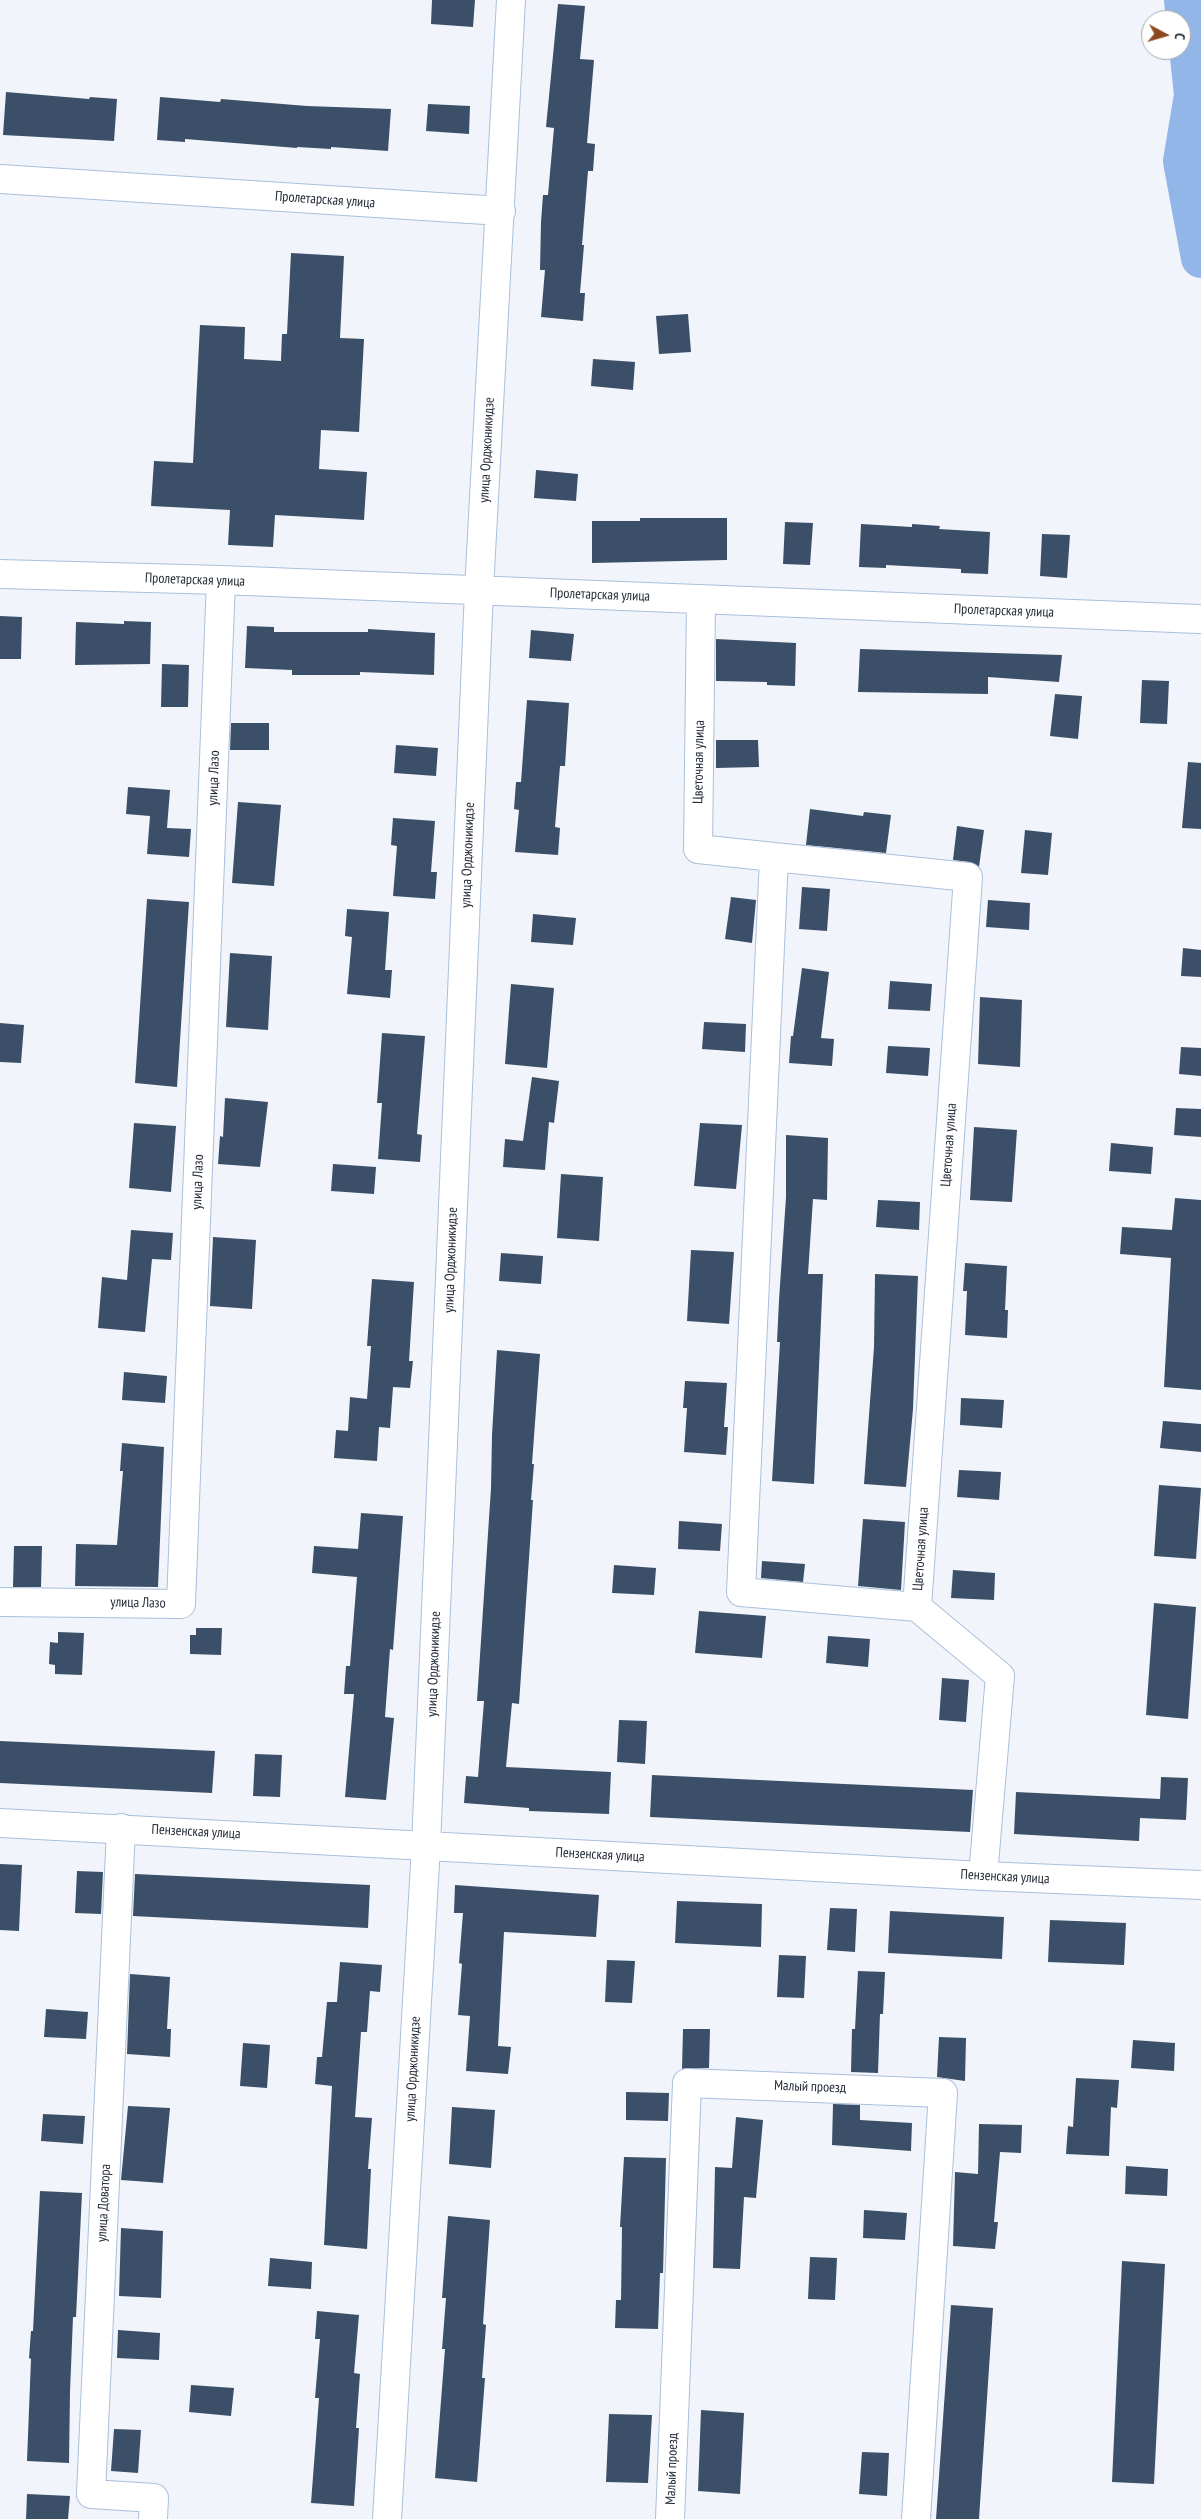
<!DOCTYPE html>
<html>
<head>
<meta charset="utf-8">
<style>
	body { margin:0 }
	#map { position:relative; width:1201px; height:2519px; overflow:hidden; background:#f1f5fb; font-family:"PT Sans Narrow",sans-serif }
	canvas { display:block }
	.north { position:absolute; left:1141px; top:10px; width:50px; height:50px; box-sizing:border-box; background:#fff; border:1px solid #a7aaaf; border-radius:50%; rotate:96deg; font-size:14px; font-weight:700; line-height:20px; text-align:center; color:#232b36 }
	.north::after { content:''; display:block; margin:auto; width:18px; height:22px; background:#8d4721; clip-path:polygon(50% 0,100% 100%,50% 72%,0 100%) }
</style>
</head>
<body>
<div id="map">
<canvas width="1201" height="2519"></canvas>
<div class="north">С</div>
</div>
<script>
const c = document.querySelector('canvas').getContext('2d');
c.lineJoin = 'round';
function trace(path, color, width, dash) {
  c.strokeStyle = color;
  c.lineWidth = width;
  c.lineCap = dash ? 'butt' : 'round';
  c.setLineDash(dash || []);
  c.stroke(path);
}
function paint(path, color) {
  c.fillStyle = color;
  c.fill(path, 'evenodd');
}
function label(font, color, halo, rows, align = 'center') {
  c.font = font + ' "PT Sans Narrow",sans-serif';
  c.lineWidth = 5;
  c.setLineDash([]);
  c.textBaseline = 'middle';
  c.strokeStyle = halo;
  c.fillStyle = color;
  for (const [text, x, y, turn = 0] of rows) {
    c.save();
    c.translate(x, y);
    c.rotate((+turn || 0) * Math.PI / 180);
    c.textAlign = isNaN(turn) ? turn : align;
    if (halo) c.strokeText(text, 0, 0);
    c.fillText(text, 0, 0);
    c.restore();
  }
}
trace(new Path2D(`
	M 1184,0 L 1194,95 L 1183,161 L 1201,258`), '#92b6e8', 40);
paint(new Path2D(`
	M 432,0 L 475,0 L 473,27 L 431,24 Z
	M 558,4 L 585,6 L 580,59 L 594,60 L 587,143 L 595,144 L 593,171 L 588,171 L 582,245 L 584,245 L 580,293 L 585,293 L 583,321 L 541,317 L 545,270 L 540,270 L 541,222 L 543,195 L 548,195 L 554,128 L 546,127 Z
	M 6,92 L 89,99 L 90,97 L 117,99 L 114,141 L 3,135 Z
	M 160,97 L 220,102 L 221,99 L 307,106 L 391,109 L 388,151 L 331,147 L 331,149 L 297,147 L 297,148 L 185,139 L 185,142 L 157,140 Z
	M 428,104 L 470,106 L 469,134 L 426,131 Z
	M 291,253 L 344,256 L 340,338 L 364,339 L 359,432 L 321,430 L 319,469 L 367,472 L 364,520 L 275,515 L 273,547 L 228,545 L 230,510 L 151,506 L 154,461 L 193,463 L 200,325 L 245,327 L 244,359 L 281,361 L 282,334 L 287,334 Z
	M 688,314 L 691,352 L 659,354 L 656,316 Z
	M 593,359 L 635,362 L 633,390 L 591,386 Z
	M 536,470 L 578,474 L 576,501 L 534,498 Z
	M 640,518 L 727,518 L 727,560 L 592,563 L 592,521 L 640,521 Z
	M 785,522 L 813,523 L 810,565 L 783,564 Z
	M 861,524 L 912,527 L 912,524 L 940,526 L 939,529 L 990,532 L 988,574 L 961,573 L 961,569 L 886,565 L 886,568 L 859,567 Z
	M 1042,534 L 1070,535 L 1067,578 L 1040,576 Z
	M 0,616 L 22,617 L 21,659 L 0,659 Z
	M 124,621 L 151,622 L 150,664 L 75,665 L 76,622 L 124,624 Z
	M 247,626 L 274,627 L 274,632 L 368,632 L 368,629 L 435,633 L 434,675 L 360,672 L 360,675 L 292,675 L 292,670 L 245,668 Z
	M 531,630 L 574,634 L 571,661 L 529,658 Z
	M 716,639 L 796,643 L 795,686 L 767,685 L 767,682 L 716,681 Z
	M 860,649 L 1062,655 L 1059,682 L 988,677 L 988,694 L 858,692 Z
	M 162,664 L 189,665 L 188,707 L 161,707 Z
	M 1142,680 L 1169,681 L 1167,724 L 1140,723 Z
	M 1055,694 L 1082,696 L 1078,739 L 1050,736 Z
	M 527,700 L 569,703 L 565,766 L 560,766 L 555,827 L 560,828 L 558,855 L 515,852 L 519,810 L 514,809 L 516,782 L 521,782 Z
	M 231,723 L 269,723 L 269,750 L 230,750 Z
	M 716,740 L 758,740 L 759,767 L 716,768 Z
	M 396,745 L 438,748 L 436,776 L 394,773 Z
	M 1188,762 L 1201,763 L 1201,829 L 1182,828 Z
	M 128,787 L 170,790 L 167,828 L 191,829 L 189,857 L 147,854 L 150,816 L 126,814 Z
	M 238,802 L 281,805 L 274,886 L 232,883 Z
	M 810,809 L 863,816 L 864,812 L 891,815 L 886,853 L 806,845 Z
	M 393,818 L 435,821 L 431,872 L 437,872 L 435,899 L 393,896 L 397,846 L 391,845 Z
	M 957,826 L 984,830 L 979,867 L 970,862 L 953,860 Z
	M 1025,830 L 1052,833 L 1048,875 L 1021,873 Z
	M 802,887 L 830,889 L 827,931 L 799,929 Z
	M 731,897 L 756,900 L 752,943 L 725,939 Z
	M 147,899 L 189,902 L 177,1087 L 135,1083 Z
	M 988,900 L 1030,903 L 1029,930 L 986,927 Z
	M 347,909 L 389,912 L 385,970 L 392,970 L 390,998 L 347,994 L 352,937 L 345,936 Z
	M 533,914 L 576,918 L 573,945 L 531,942 Z
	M 1183,948 L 1201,950 L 1201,977 L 1181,976 Z
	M 230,953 L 272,956 L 268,1030 L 226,1027 Z
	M 802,968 L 829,972 L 821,1038 L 834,1039 L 832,1066 L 789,1063 L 791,1036 L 793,1036 Z
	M 890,981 L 932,984 L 930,1011 L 888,1009 Z
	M 511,984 L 554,988 L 547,1068 L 505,1064 Z
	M 980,997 L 1022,1000 L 1020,1067 L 978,1064 Z
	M 704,1022 L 746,1024 L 745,1052 L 702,1049 Z
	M 0,1023 L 24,1025 L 21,1063 L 0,1062 Z
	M 382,1033 L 425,1036 L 417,1134 L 422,1135 L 420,1162 L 378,1159 L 382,1103 L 377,1103 Z
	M 888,1046 L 930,1048 L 928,1076 L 886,1073 Z
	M 1181,1047 L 1201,1048 L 1201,1076 L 1179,1074 Z
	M 532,1077 L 559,1081 L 554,1123 L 549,1122 L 545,1170 L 503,1167 L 505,1139 L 523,1141 Z
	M 225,1098 L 268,1102 L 260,1167 L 218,1164 L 220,1136 L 223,1137 Z
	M 1176,1108 L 1201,1109 L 1201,1137 L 1174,1135 Z
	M 134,1123 L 176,1126 L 171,1192 L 129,1188 Z
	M 700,1123 L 742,1125 L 736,1189 L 694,1186 Z
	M 974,1127 L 1017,1130 L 1012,1202 L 970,1200 Z
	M 786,1135 L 828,1138 L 827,1200 L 813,1199 L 808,1274 L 823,1274 L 814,1484 L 772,1481 L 780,1342 L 777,1342 L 779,1300 L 786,1197 Z
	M 1111,1143 L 1153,1147 L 1151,1174 L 1109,1171 Z
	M 333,1164 L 376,1167 L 374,1194 L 331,1191 Z
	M 561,1174 L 603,1177 L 599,1241 L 557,1238 Z
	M 1175,1198 L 1201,1200 L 1201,1390 L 1164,1387 L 1171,1258 L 1120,1254 L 1122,1227 L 1172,1230 Z
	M 878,1200 L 920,1202 L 919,1230 L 876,1227 Z
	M 131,1230 L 173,1233 L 171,1260 L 152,1259 L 145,1332 L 98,1328 L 102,1277 L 127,1280 Z
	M 213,1237 L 256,1240 L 252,1309 L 210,1306 Z
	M 691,1250 L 734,1252 L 729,1324 L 687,1321 Z
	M 501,1253 L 543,1256 L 541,1284 L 499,1281 Z
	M 965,1263 L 1007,1266 L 1005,1310 L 1008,1310 L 1007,1338 L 965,1335 L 967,1291 L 963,1291 Z
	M 875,1274 L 918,1276 L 913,1409 L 906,1487 L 864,1484 L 874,1347 Z
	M 372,1279 L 414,1282 L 409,1361 L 413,1361 L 410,1388 L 393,1387 L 390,1428 L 379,1427 L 377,1461 L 334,1458 L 336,1430 L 348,1431 L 350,1397 L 367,1399 L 371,1346 L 367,1346 Z
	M 497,1350 L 540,1354 L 532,1464 L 534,1464 L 531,1500 L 533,1500 L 519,1704 L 512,1703 L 506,1767 L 611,1772 L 609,1814 L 529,1811 L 529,1808 L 464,1803 L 466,1776 L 478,1777 L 484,1701 L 477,1701 L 491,1488 L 492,1435 Z
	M 124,1372 L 167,1376 L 165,1403 L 122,1400 Z
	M 685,1381 L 727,1383 L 724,1427 L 728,1427 L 726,1455 L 684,1452 L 687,1408 L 683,1408 Z
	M 961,1398 L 1004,1400 L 1002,1428 L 960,1425 Z
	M 1163,1421 L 1201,1424 L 1201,1452 L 1160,1448 Z
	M 122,1443 L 164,1447 L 158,1587 L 75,1586 L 76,1544 L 117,1545 L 123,1471 L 120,1471 Z
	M 959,1470 L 1001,1472 L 999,1500 L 957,1497 Z
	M 1159,1485 L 1201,1488 L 1196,1559 L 1154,1556 Z
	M 361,1513 L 403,1516 L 393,1650 L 390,1649 L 385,1717 L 394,1718 L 386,1800 L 345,1797 L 354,1694 L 344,1694 L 346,1666 L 350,1666 L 357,1577 L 312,1573 L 314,1546 L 358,1549 Z
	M 863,1519 L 905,1522 L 901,1590 L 858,1586 Z
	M 679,1521 L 722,1524 L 720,1551 L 678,1549 Z
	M 14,1546 L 42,1546 L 41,1587 L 13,1587 Z
	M 762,1561 L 805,1564 L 803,1582 L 761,1578 Z
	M 614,1565 L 656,1568 L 654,1595 L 612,1593 Z
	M 953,1570 L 995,1573 L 994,1600 L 951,1598 Z
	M 1154,1603 L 1196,1607 L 1188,1719 L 1146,1715 Z
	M 699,1611 L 766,1616 L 762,1658 L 695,1653 Z
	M 196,1628 L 222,1628 L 221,1655 L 190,1654 L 190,1635 L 196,1635 Z
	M 58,1632 L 84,1633 L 82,1675 L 55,1674 L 55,1665 L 49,1664 L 50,1642 L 58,1643 Z
	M 828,1636 L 870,1639 L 868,1667 L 826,1663 Z
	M 942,1678 L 969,1680 L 966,1722 L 939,1720 Z
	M 619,1720 L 647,1721 L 645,1764 L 617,1762 Z
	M 0,1741 L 215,1751 L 212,1793 L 0,1783 Z
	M 255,1754 L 282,1755 L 280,1797 L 253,1796 Z
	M 652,1775 L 973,1790 L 970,1832 L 650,1817 Z
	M 1161,1777 L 1188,1778 L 1186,1820 L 1140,1818 L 1139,1841 L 1014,1834 L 1016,1792 L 1160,1799 Z
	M 0,1864 L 22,1865 L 19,1931 L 0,1930 Z
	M 77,1871 L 103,1872 L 101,1914 L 75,1913 Z
	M 135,1874 L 370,1885 L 368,1928 L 133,1916 Z
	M 455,1885 L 599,1895 L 596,1937 L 504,1932 L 498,2046 L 511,2047 L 508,2074 L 466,2071 L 470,2016 L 458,2015 L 462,1964 L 459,1963 L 463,1913 L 454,1913 Z
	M 677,1901 L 762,1904 L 761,1947 L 675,1943 Z
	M 830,1908 L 857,1909 L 855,1952 L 827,1950 Z
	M 890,1911 L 1004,1917 L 1002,1959 L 888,1953 Z
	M 1050,1920 L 1126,1923 L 1124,1965 L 1048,1962 Z
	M 779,1955 L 806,1956 L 804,1998 L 777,1997 Z
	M 607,1960 L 635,1961 L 632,2003 L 605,2002 Z
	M 340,1962 L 382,1965 L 380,1992 L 370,1991 L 367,2032 L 361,2032 L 355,2117 L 372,2118 L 368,2169 L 371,2169 L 367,2249 L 324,2245 L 332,2086 L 315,2084 L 317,2057 L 322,2057 L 327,2002 L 337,2002 Z
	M 858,1971 L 885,1972 L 883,2014 L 880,2014 L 878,2073 L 851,2072 L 852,2029 L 855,2029 Z
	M 130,1974 L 170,1977 L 167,2029 L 171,2029 L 170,2057 L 127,2054 Z
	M 46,2009 L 88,2012 L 86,2039 L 44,2037 Z
	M 683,2029 L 710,2029 L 709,2068 L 682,2069 Z
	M 939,2037 L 966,2038 L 965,2081 L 937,2077 Z
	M 1133,2040 L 1175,2043 L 1174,2071 L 1131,2068 Z
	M 243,2043 L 270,2045 L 267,2088 L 240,2086 Z
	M 1076,2078 L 1119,2080 L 1117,2108 L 1111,2107 L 1109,2156 L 1066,2154 L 1068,2126 L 1073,2127 Z
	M 626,2092 L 669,2093 L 668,2121 L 626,2120 Z
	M 833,2104 L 860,2105 L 860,2120 L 912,2123 L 911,2151 L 832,2145 Z
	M 128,2106 L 170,2108 L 163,2183 L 121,2180 Z
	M 452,2107 L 495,2110 L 491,2168 L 449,2164 Z
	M 43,2114 L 85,2116 L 83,2144 L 41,2141 Z
	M 736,2117 L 763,2120 L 756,2198 L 744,2197 L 740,2269 L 713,2268 L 715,2167 L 732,2168 Z
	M 979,2124 L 1022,2125 L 1021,2153 L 1000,2152 L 994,2222 L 998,2222 L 995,2249 L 953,2246 L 955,2172 L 978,2174 Z
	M 624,2157 L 666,2158 L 663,2273 L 660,2273 L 658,2329 L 615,2328 L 616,2300 L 621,2300 L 622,2227 L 620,2227 Z
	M 1126,2166 L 1168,2169 L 1167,2196 L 1125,2194 Z
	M 40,2191 L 82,2193 L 76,2317 L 73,2317 L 70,2392 L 69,2463 L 27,2461 L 31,2359 L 29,2358 L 31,2331 L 33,2331 Z
	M 864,2210 L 907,2213 L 905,2240 L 863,2238 Z
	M 448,2216 L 490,2220 L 483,2324 L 486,2325 L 482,2378 L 485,2378 L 477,2482 L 435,2478 L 445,2349 L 442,2349 L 446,2298 L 442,2298 Z
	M 121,2228 L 163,2231 L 161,2298 L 119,2296 Z
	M 810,2257 L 837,2258 L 835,2300 L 808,2299 Z
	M 270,2258 L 312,2262 L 311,2289 L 268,2286 Z
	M 1122,2261 L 1165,2264 L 1154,2484 L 1112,2482 Z
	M 951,2305 L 993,2308 L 979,2519 L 936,2519 Z
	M 317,2311 L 359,2315 L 354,2373 L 360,2374 L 356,2428 L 359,2428 L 354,2506 L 311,2503 L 319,2398 L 315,2398 L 320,2339 L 315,2339 Z
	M 118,2330 L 160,2333 L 159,2360 L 117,2358 Z
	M 191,2385 L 234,2388 L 231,2416 L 189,2412 Z
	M 701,2410 L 744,2413 L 740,2494 L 698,2491 Z
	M 609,2414 L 652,2415 L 648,2483 L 606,2482 Z
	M 114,2429 L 141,2430 L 138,2473 L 111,2471 Z
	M 862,2452 L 889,2453 L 887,2496 L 859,2494 Z
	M 27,2494 L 70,2496 L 68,2519 L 26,2519 Z`), '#3c4f68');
const minor = new Path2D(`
	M 0,179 L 501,211
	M 0,574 L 221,580 L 1199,619
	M 701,599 L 698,849 L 774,857
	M 0,1602 L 181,1604 L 221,580
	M 917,1607 L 741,1592 L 774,857 L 968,877 L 917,1607 L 1000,1676 L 983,1876
	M 0,1823 L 983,1876 L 1201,1885
	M 121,1828 L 91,2494 L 154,2498 L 153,2519
	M 387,2519 L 426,1846 L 479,590 L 511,0
	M 670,2519 L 687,2083 L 943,2093 L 916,2519`);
trace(minor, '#aabfdc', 30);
trace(minor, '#fff', 28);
label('14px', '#232b36', '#fff', [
	["Пролетарская улица",325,200,4],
	["улица Орджоникидзе",487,450,-87],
	["Пролетарская улица",195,580,2],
	["Пролетарская улица",600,595,2],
	["Пролетарская улица",1004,611,2],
	["Цветочная улица",699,762,-89],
	["улица Лазо",214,778,-88],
	["улица Орджоникидзе",468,855,-88],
	["Цветочная улица",949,1145,-86],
	["улица Лазо",198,1182,-88],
	["улица Орджоникидзе",451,1260,-88],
	["Цветочная улица",921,1549,-86],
	["улица Лазо",138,1603,1],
	["улица Орджоникидзе",434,1664,-88],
	["Пензенская улица",196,1832,3],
	["Пензенская улица",600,1855,3],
	["Пензенская улица",1005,1877,3],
	["улица Орджоникидзе",413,2069,-87],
	["Малый проезд",810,2087,2],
	["улица Доватора",104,2203,-87],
	["Малый проезд",672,2469,-88]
]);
</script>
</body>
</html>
